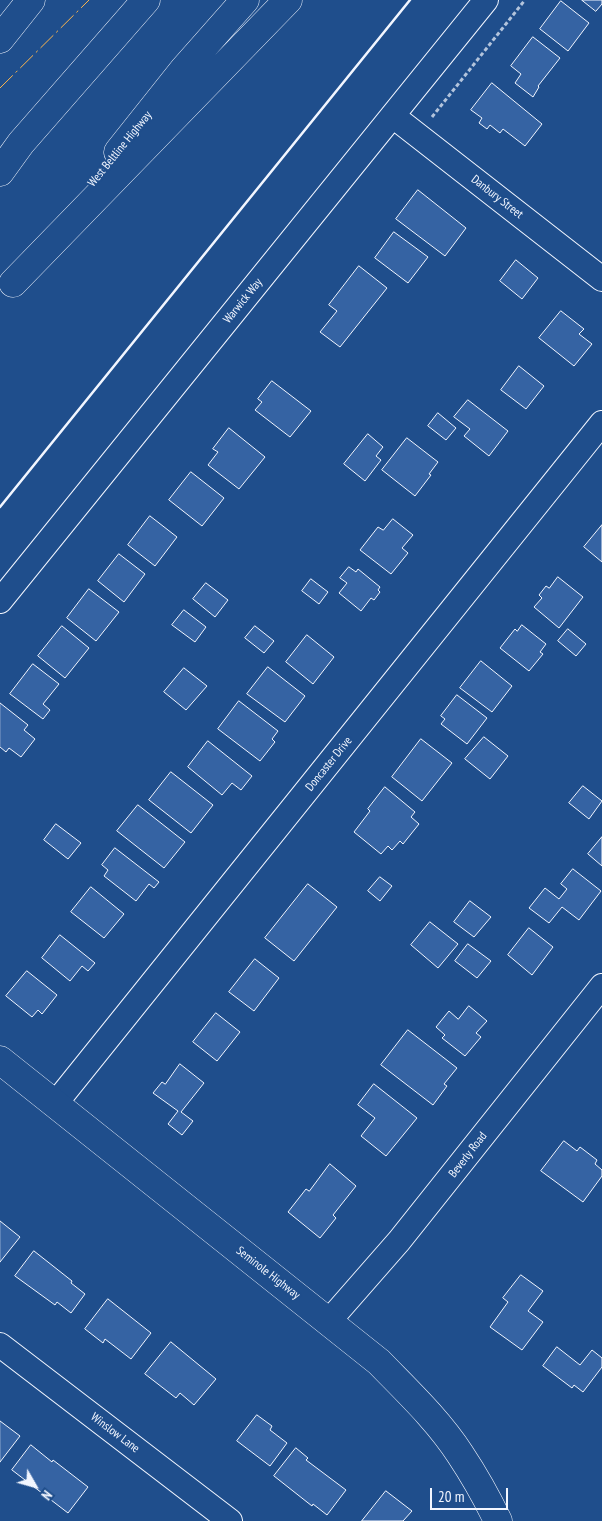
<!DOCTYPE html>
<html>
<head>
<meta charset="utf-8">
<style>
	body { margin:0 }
	#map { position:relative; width:602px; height:1521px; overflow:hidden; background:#1f4e8c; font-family:"PT Sans Narrow",sans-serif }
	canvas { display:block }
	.north { position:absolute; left:10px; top:1461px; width:50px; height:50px; -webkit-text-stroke:4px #1f4e8c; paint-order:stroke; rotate:128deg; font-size:14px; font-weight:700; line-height:20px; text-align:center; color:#f2f6ff }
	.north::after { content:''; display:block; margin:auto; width:18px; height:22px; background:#f2f6ff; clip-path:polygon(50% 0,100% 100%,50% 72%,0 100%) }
	.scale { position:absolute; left:430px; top:1488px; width:78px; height:22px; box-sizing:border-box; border:2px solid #f2f6ff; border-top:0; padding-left:6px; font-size:15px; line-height:18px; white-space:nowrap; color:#f2f6ff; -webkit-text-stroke:4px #1f4e8c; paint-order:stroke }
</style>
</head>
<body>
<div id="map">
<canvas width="602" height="1521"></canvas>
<div class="north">N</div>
<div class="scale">20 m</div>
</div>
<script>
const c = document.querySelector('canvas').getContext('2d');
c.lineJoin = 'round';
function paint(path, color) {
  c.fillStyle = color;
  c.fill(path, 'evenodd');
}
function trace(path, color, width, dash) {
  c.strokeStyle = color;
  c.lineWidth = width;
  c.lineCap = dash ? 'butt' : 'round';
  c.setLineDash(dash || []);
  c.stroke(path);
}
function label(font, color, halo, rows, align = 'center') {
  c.font = font + ' "PT Sans Narrow",sans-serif';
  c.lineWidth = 4;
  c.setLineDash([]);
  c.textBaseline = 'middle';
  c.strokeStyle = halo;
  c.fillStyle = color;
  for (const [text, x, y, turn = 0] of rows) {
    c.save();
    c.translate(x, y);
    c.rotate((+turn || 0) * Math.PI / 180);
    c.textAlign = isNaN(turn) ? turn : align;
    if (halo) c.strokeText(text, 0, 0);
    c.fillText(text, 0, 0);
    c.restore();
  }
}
const building = new Path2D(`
	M 582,0 L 602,0 L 602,4 L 596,11 Z
	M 561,1 L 589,23 L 568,51 L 540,29 Z
	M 533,37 L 560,58 L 538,86 L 539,87 L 533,97 L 515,83 L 521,74 L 511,66 Z
	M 492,83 L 542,124 L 525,146 L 503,129 L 500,133 L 490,125 L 487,129 L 479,123 L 482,118 L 471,110 Z
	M 418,190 L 466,228 L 445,256 L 396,219 Z
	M 394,232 L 428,257 L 408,283 L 375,258 Z
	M 516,260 L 538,278 L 522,299 L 500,281 Z
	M 359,266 L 387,288 L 340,347 L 320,332 L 337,311 L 329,305 Z
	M 561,311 L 584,329 L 579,334 L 592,344 L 574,366 L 539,338 Z
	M 519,366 L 544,386 L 526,409 L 501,390 Z
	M 272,381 L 311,411 L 290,437 L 255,410 L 262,402 L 258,399 Z
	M 468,400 L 508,431 L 489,456 L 464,436 L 470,429 L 454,417 Z
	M 438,413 L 456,428 L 446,440 L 428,426 Z
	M 229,428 L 265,457 L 239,489 L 208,465 L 218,452 L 213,449 Z
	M 368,434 L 383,447 L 376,456 L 381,460 L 365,481 L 344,464 Z
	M 407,438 L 438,462 L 429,474 L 431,475 L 415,496 L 382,470 Z
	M 191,472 L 224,498 L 202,526 L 169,500 Z
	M 150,516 L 177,537 L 155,566 L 128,545 Z
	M 393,519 L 413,535 L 402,548 L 408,553 L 391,574 L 360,550 L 378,527 L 383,530 Z
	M 602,525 L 602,562 L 584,547 Z
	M 119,554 L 145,574 L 124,602 L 98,581 Z
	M 349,567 L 356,572 L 358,569 L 380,587 L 378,590 L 380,592 L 374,600 L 371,598 L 361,611 L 339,593 L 347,583 L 340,578 Z
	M 558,577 L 583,597 L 559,628 L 534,607 L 542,598 L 539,595 L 546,586 L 549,588 Z
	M 311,579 L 328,592 L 319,604 L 302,591 Z
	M 206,583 L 228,600 L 215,617 L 193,599 Z
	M 89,589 L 119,612 L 96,641 L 67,618 Z
	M 184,610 L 206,627 L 195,642 L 172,625 Z
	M 522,625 L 546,644 L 540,652 L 543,654 L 529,671 L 500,648 L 515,629 L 517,631 Z
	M 62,626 L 89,648 L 65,678 L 38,656 Z
	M 255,626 L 274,641 L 264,653 L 245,638 Z
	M 568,629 L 586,644 L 576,656 L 558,641 Z
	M 307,635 L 334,657 L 313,684 L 286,662 Z
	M 481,661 L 512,686 L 492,712 L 460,688 Z
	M 33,664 L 59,684 L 43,704 L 50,710 L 43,719 L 10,694 Z
	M 268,667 L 305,696 L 285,722 L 247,694 Z
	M 184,668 L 207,686 L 186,710 L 164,692 Z
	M 457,695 L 487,718 L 467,744 L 441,724 L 445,719 L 441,716 Z
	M 239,701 L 278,731 L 272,739 L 275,742 L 260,761 L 218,729 Z
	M 0,703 L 28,725 L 24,730 L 35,739 L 21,757 L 9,748 L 6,752 L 0,747 Z
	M 484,737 L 508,756 L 490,779 L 465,759 Z
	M 421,739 L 452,763 L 422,801 L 392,777 Z
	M 208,741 L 252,776 L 241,790 L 232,783 L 222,795 L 188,767 Z
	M 171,772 L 213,805 L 191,833 L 149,800 Z
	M 583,786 L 602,801 L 589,819 L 569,803 Z
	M 385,787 L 415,812 L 411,817 L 419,824 L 403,844 L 400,841 L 392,850 L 388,846 L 381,854 L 354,832 L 370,811 L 368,809 Z
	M 138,805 L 185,842 L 164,868 L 117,831 Z
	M 56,824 L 81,843 L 68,859 L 44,840 Z
	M 602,837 L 602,866 L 588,854 Z
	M 115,848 L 159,882 L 154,888 L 149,884 L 136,901 L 104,876 L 108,870 L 102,865 Z
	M 573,869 L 601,891 L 579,920 L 562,907 L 549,923 L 529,908 L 545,888 L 559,899 L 567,889 L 561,884 Z
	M 380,877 L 392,886 L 380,901 L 368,891 Z
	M 308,884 L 337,907 L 294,961 L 265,938 Z
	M 91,887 L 124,914 L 104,938 L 71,912 Z
	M 470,901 L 491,917 L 474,937 L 454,922 Z
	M 430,922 L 458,944 L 438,968 L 411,945 Z
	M 529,928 L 553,947 L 532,975 L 508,955 Z
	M 60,935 L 95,963 L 88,971 L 82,966 L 70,981 L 42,958 Z
	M 468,944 L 491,961 L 477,978 L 455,961 Z
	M 255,959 L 279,978 L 254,1011 L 229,992 Z
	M 27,971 L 57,995 L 42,1014 L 38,1010 L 32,1017 L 6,996 Z
	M 469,1006 L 487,1021 L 476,1033 L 481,1037 L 465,1056 L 442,1038 L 445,1035 L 436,1027 L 449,1011 L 458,1019 Z
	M 216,1013 L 240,1032 L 217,1061 L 193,1042 Z
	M 408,1030 L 457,1068 L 444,1084 L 447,1086 L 433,1105 L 381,1065 Z
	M 180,1064 L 204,1083 L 181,1112 L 193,1121 L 182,1135 L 168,1124 L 178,1111 L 153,1093 L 162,1082 L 165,1084 Z
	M 374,1084 L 417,1118 L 386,1156 L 361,1136 L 375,1118 L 358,1105 Z
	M 564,1141 L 577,1151 L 580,1147 L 597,1160 L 595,1164 L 602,1170 L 602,1176 L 583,1202 L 541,1171 Z
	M 330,1164 L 356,1186 L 333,1215 L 336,1218 L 320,1238 L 288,1212 L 306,1189 L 309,1191 Z
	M 0,1221 L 20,1237 L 0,1262 Z
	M 34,1251 L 72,1281 L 71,1283 L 85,1294 L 71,1313 L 57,1302 L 55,1305 L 15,1276 Z
	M 521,1275 L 543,1291 L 528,1311 L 543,1322 L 522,1350 L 490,1327 L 508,1302 L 503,1298 Z
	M 108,1299 L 151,1333 L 131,1359 L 105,1339 L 103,1343 L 85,1329 Z
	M 171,1342 L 216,1379 L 194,1405 L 180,1393 L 176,1398 L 145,1374 Z
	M 557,1347 L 580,1365 L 592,1350 L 602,1358 L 602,1367 L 583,1392 L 574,1385 L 572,1388 L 543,1366 Z
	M 257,1415 L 272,1426 L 270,1430 L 287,1443 L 270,1466 L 237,1441 Z
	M 0,1421 L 20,1436 L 0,1462 Z
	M 31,1445 L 52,1462 L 53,1460 L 88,1487 L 68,1513 L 12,1470 Z
	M 296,1448 L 308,1458 L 306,1460 L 346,1490 L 327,1515 L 313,1504 L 312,1506 L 274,1476 Z
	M 386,1491 L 412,1511 L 403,1521 L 362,1521 Z`);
paint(building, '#3563a3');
trace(building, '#f2f6ff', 1);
const street = new Path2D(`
	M 393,116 L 602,279
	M 0,601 L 486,0
	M 55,1104 L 602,423
	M 329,1321 L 399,1241 L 602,986
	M 0,1345 L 230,1521`);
const secondary = new Path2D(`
	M 0,39 L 31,0
	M 0,1060 L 379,1362 C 407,1391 438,1420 460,1454 C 474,1475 487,1498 498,1521`);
const highway = new Path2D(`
	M 118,152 L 184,69 L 245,0
	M 0,172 L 21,143 L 146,0
	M 13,283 L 288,0`);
trace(street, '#f2f6ff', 26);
trace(secondary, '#f2f6ff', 29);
trace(highway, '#f2f6ff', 29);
trace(new Path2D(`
	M 432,117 L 525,0`), '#b3c4dc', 3, [4, 2.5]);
trace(street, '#1f4e8c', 24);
trace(secondary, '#1f4e8c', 28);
trace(highway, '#1f4e8c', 28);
trace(new Path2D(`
	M 0,507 L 410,0`), '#f2f6ff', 2.5);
trace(new Path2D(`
	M 0,88 L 89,0`), '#ffb74d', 1, [18, 4, 2.5, 4]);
label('12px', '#f2f6ff', '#1f4e8c', [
	["West Beltline Highway",120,149,-51],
	["Danbury Street",497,197,38],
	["Warwick Way",243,301,-51],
	["Doncaster Drive",329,764,-51],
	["Beverly Road",468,1155,-52],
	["Seminole Highway",268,1273,38],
	["Winslow Lane",115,1433,37]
]);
</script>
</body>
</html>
